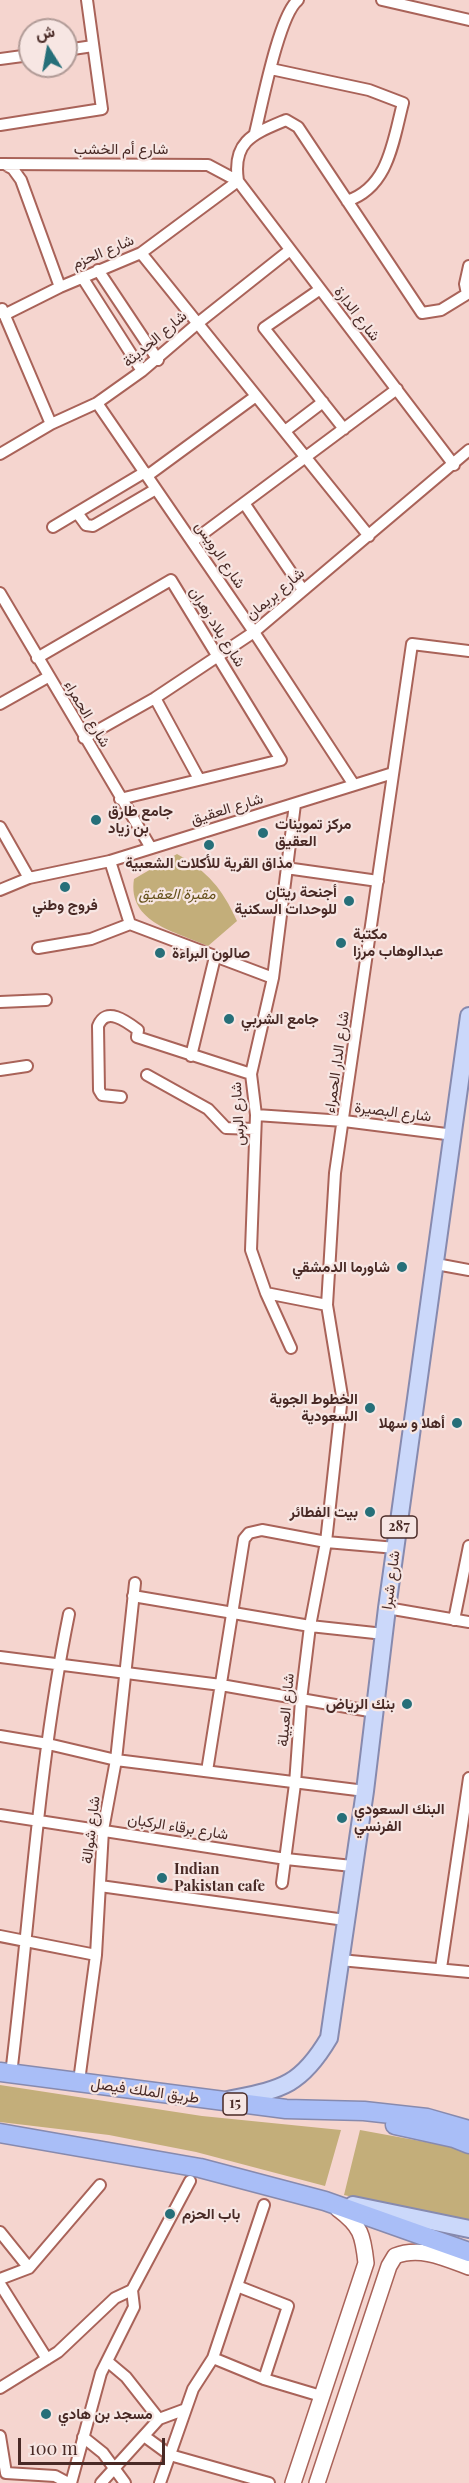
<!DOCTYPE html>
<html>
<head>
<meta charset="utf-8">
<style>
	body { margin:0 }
	#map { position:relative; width:469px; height:2483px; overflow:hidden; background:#f5d5cf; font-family:"Playfair Display",Vazirmatn,serif }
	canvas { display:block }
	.north { position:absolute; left:18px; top:18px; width:60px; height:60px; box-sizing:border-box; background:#f7e6e3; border:2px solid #b19b97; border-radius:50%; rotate:349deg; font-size:16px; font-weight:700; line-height:24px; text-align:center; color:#492a26 }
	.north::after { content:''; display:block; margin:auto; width:21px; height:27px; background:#266f79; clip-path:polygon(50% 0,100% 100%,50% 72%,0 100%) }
	.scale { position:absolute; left:18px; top:2438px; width:147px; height:27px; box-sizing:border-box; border:3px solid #492a26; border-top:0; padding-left:8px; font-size:18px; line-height:21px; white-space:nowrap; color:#492a26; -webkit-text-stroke:4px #f7e6e3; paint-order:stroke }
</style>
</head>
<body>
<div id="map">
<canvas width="469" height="2483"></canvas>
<div class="north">ش</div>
<div class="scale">100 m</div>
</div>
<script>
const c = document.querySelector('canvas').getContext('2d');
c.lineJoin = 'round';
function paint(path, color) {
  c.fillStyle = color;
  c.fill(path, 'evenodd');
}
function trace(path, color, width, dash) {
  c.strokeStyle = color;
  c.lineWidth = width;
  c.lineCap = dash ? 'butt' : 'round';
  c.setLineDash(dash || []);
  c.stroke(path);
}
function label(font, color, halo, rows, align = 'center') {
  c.font = font + ' "Playfair Display",Vazirmatn,serif';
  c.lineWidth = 4.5;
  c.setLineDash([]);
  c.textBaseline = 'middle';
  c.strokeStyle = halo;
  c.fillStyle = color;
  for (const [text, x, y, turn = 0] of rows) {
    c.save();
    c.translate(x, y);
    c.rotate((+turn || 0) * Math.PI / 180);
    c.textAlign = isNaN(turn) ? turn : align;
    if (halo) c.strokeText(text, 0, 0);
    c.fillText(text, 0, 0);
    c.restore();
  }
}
paint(new Path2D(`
	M 177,854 C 208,872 222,888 237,921 L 208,946 C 177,932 127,923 134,879 Z
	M 0,2085 L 202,2116 L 341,2130 L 325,2186 L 196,2152 L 109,2135 L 0,2122 Z
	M 360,2130 L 453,2147 L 469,2154 L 469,2223 L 344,2195 Z`), '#c3ae7a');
const street = new Path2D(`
	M 382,0 L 469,20
	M 66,50 L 93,46
	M 0,59 L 30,55
	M 271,69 L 369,90 L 403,103 C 393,141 389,187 347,201
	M 0,125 L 102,109 L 87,0
	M 255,133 C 262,105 279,15 298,0
	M 0,164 L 208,165 L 238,181 L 454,465
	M 4,164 L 13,169 L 21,180 L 60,287
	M 238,181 C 232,141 253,134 286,120 L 298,127 L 422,313 L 441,310 L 467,294 L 465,284 L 469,266
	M 141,253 L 369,536
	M 98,270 L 158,360
	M 82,277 L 142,371
	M 319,290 L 264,328 L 344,429
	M 2,309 L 51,424
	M 0,313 L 6,314 L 60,287 L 141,253 L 238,181
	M 97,403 L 254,632 L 354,785
	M 285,431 L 323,402
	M 0,454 L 51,424 L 97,403 L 142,371 L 198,323 L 290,250
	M 147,476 L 256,396
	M 244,503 L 303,590
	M 78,514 L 86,525 L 93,526 L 156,489
	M 53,527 L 145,472
	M 193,541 L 397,389
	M 0,593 L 151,848
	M 37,658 L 171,580 L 281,760 L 120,799
	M 155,698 L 199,779
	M 0,704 L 48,677
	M 84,738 L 155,698 L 254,632 L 469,450
	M 0,827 L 29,878
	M 110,861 L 130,924 L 273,978
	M 286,868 L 378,881
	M 0,890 L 29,878 L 110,861 L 393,773
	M 38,948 L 91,939 L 130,924
	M 0,1002 L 46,1000
	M 191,1056 L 215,957
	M 0,1070 L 27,1066
	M 147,1075 L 208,1109 L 226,1128 L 255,1129
	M 121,1097 L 102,1095 L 99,1090 L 98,1026 C 106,1006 126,1021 138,1030 L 137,1037 L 251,1074
	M 256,1115 L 344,1121 L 454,1135
	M 436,1264 L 469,1270
	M 266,1293 L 327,1305
	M 291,1348 L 266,1293 L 251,1250 L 256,1115 L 251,1074 L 273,978 L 295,804
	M 133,1596 L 310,1626 L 384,1634
	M 387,1608 L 469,1622
	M 454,1620 L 469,1546
	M 0,1657 L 221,1685 L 375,1712
	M 0,1736 L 48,1744 L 116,1760 L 365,1791
	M 207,1771 L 244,1539 L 249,1533 L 262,1530 L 326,1542 L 396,1548
	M 0,1815 L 286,1859 L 352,1866
	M 282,1883 L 295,1784 L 301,1700 L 310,1626 L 326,1542 L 342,1396 L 327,1305 L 335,1173 L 412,644 L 469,651
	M 100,1886 L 345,1920
	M 0,1936 L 96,1955
	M 340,1960 L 469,1972
	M 441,1968 L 469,1778
	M 11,2074 C 30,1920 38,1765 69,1614
	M 79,2081 L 96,1955 L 103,1830 L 116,1760 L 135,1583
	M 0,2232 L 29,2268 L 0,2279
	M 29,2268 L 100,2185
	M 0,2284 L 47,2359
	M 237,2286 L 288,2306 L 264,2379
	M 213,2358 L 264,2205
	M 107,2361 L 126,2377 L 159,2419
	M 0,2388 L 58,2352 L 115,2298 L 132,2290
	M 0,2436 L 6,2473 L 55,2476 L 68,2483
	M 144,2436 L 170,2455 L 269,2483
	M 83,2437 L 103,2453 L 125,2483
	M 71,2483 L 101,2373 L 134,2307 L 132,2290 L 190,2181
	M 101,2483 L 159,2419 L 186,2409
	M 160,2483 L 193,2389 L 213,2358 L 264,2379 L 321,2396`);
const secondary = new Path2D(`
	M 293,2483 L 366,2263 C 363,2235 361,2226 338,2209
	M 317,2483 L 389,2266 L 395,2256 C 420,2246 445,2258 469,2267`);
const primary = new Path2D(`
	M 228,2100 C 281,2089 300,2087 329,2038 L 365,1791 L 387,1608 L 469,1016
	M 353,2205 L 469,2229`);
const highway = new Path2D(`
	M 0,2072 L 286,2109 L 364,2111 L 427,2118 L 469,2130
	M 395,2125 L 454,2138 L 469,2144
	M 0,2133 L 200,2168 L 325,2201 L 469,2252`);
trace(street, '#a96359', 14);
trace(secondary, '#a96359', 18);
trace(primary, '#878aae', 20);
trace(highway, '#878aae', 21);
trace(street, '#fff', 10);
trace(secondary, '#fff', 15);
trace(primary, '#cbd8fa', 16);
trace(highway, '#a9bef7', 18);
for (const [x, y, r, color] of [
	[96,820,6,"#266f79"],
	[263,833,6,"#266f79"],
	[209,845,6,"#266f79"],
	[65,887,6,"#266f79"],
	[349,901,6,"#266f79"],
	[341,943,6,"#266f79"],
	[160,953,6,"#266f79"],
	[229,1019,6,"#266f79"],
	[402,1267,6,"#266f79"],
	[370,1408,6,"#266f79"],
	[457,1423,6,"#266f79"],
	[370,1512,6,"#266f79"],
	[407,1704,6,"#266f79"],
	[342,1818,6,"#266f79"],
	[162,1878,6,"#266f79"],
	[170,2214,6,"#266f79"],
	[46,2414,6,"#266f79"]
]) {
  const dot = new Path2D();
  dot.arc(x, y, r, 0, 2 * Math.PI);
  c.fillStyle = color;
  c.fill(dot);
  trace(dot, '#f7e6e3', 2);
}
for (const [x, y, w] of [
	[399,1527,36],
	[235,2104,24]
]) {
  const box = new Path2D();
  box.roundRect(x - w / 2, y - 11, w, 22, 4.5);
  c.fillStyle = '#f7e6e3';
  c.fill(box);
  trace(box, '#492a26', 1.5);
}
label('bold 14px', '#492a26', null, [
	["287",399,1527],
	["15",235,2104]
]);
label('15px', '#492a26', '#f7e6e3', [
	["شارع أم الخشب",121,149],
	["شارع الحزم",103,252,-23],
	["شارع الدارة",357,314,52],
	["شارع الحديثة",155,339,-40],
	["شارع الرويس",220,555,56],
	["شارع بريمان",275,594,-40],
	["شارع بلاد زهران",217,627,58],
	["شارع الحمراء",87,714,59],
	["شارع العقيق",227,809,-17],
	["شارع الدار الحمراء",337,1062,-82],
	["شارع البصيرة",393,1112,7],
	["شارع الرس",238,1114,-93],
	["شارع شبرا",391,1580,-82],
	["شارع العبيلة",286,1710,-85],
	["شارع برقاء الركبان",178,1827,9],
	["شارع شوالة",91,1830,-83],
	["طريق الملك فيصل",145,2091,8]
]);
label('bold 15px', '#492a26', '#f7e6e3', [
	["جامع طارق",108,811],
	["بن زياد",108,828],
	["مركز تموينات",275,824],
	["العقيق",275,841],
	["مذاق القرية للأكلات الشعبية",209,863,"center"],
	["أجنحة ريتان",337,892,"right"],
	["للوحدات السكنية",337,909,"right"],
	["فروج وطني",65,905,"center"],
	["مكتبة",353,934],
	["عبدالوهاب مرزا",353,951],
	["صالون البراءة",172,953],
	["جامع الشربي",241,1019],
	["شاورما الدمشقي",390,1267,"right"],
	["الخطوط الجوية",358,1399,"right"],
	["السعودية",358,1416,"right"],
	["أهلا و سهلا",445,1423,"right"],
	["بيت الفطائر",358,1512,"right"],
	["بنك الرياض",395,1704,"right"],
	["البنك السعودي",354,1809],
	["الفرنسي",354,1826],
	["Indian",174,1869],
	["Pakistan cafe",174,1886],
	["باب الحزم",182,2214],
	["مسجد بن هادي",58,2414]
], 'left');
label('italic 15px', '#66521c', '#f7e6e3', [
	["مقبرة العقيق",177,894]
]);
</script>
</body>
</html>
